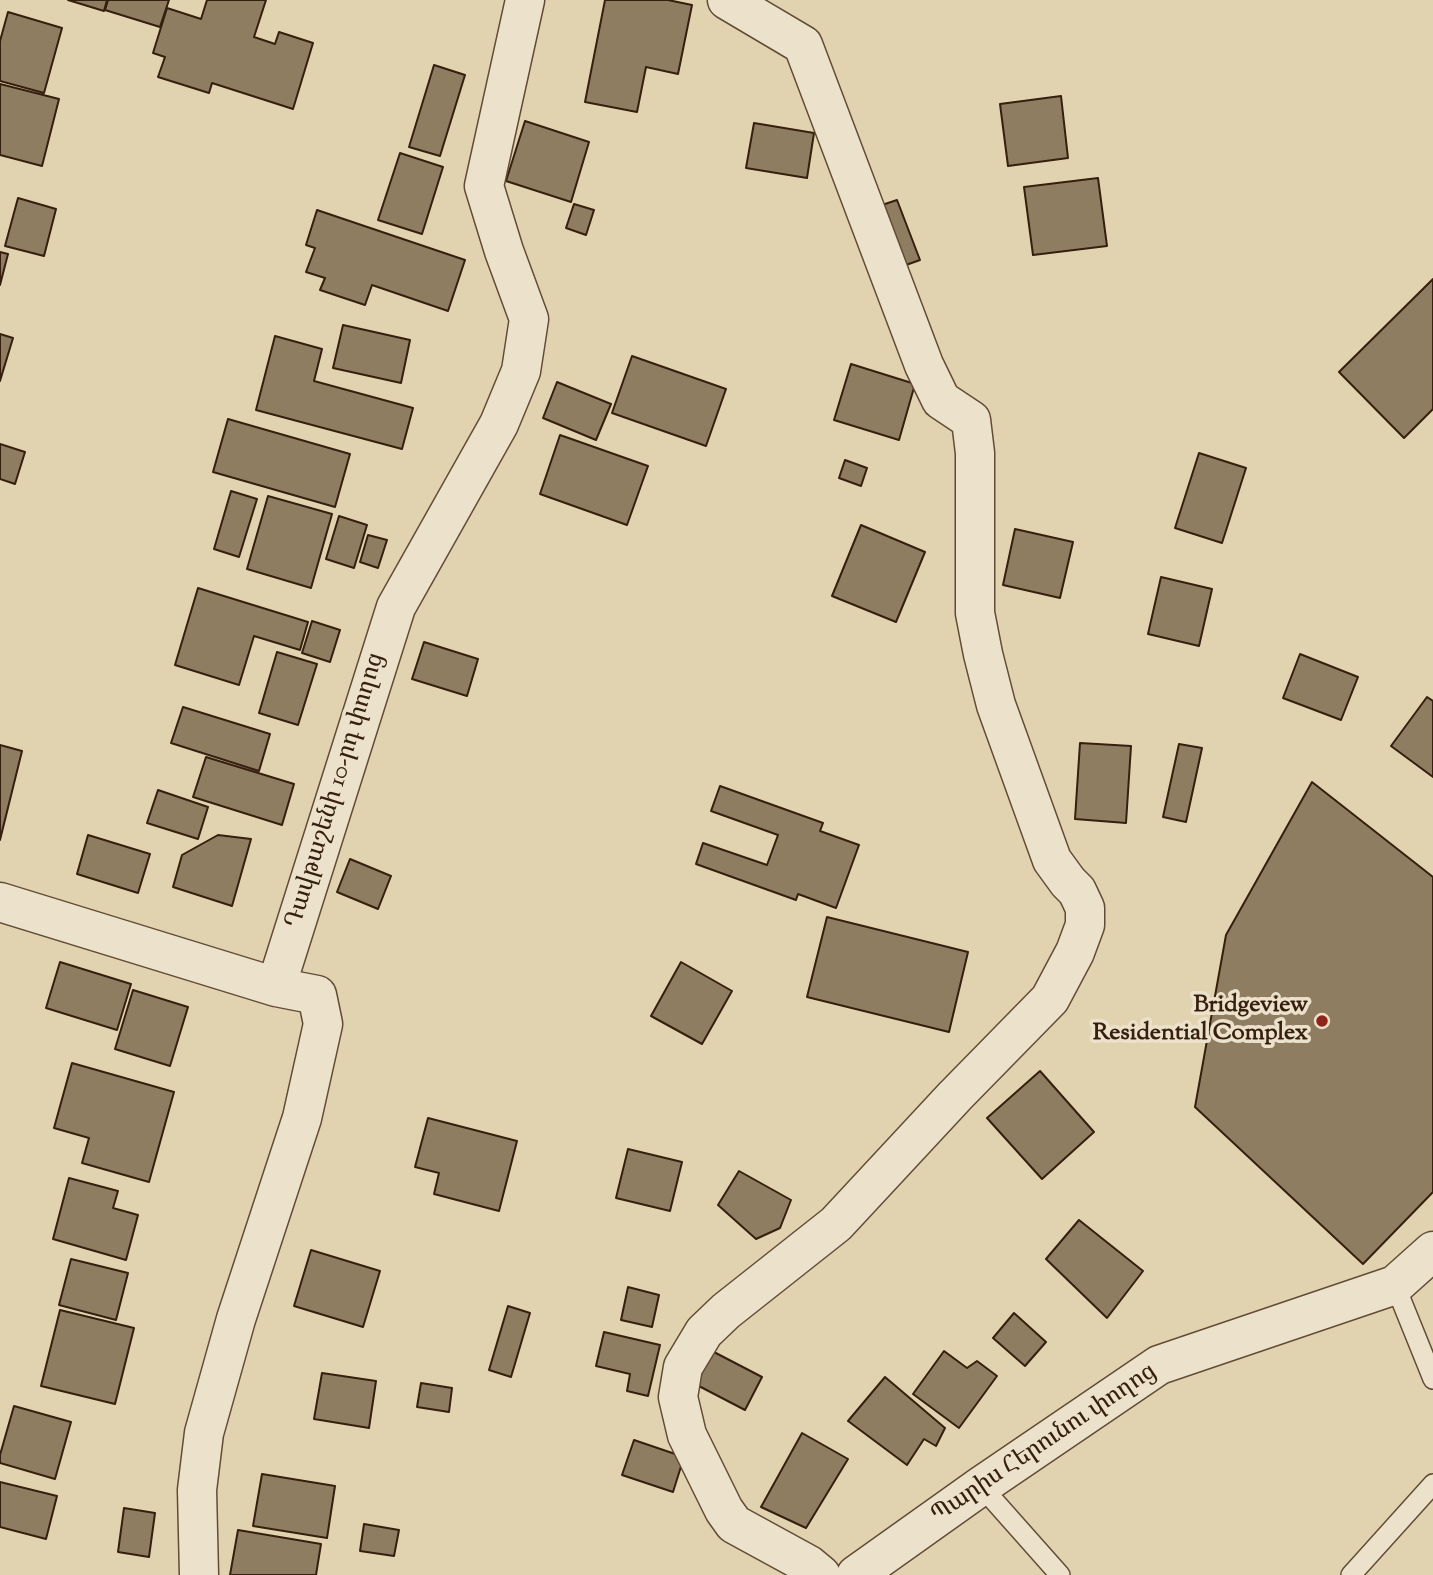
<!DOCTYPE html>
<html>
<head>
<meta charset="utf-8">
<style>
	body { margin:0 }
	canvas { display:block; background:#e2d3b0 }
</style>
</head>
<body>
<canvas width="1433" height="1575"></canvas>
<script>
const c = document.querySelector('canvas').getContext('2d');
c.lineJoin = 'round';
function paint(path, color) {
  c.fillStyle = color;
  c.fill(path, 'evenodd');
}
function trace(path, color, width, dash) {
  c.strokeStyle = color;
  c.lineWidth = width;
  c.lineCap = dash ? 'butt' : 'round';
  c.setLineDash(dash || []);
  c.stroke(path);
}
function label(font, color, halo, rows, align = 'center') {
  c.font = font + ' "Sorts Mill Goudy","Noto Serif Armenian",serif';
  c.lineWidth = 7;
  c.setLineDash([]);
  c.textBaseline = 'middle';
  c.strokeStyle = halo;
  c.fillStyle = color;
  for (const [text, x, y, turn = 0] of rows) {
    c.save();
    c.translate(x, y);
    c.rotate((+turn || 0) * Math.PI / 180);
    c.textAlign = isNaN(turn) ? turn : align;
    if (halo) c.strokeText(text, 0, 0);
    c.fillText(text, 0, 0);
    c.restore();
  }
}
const building = new Path2D(`
	M 68,0 L 107,0 L 104,11 Z
	M 108,0 L 169,0 L 160,27 L 105,10 Z
	M 207,0 L 266,0 L 254,37 L 275,44 L 279,32 L 313,43 L 293,109 L 212,83 L 209,93 L 158,77 L 165,57 L 153,53 L 167,8 L 201,19 Z
	M 605,0 L 668,0 L 692,5 L 678,74 L 646,67 L 637,112 L 585,102 Z
	M 8,12 L 62,28 L 44,93 L 0,81 L 0,41 Z
	M 434,65 L 465,75 L 440,156 L 409,147 Z
	M 0,84 L 59,99 L 42,166 L 0,155 Z
	M 1061,96 L 1068,158 L 1008,166 L 1000,104 Z
	M 525,121 L 589,142 L 571,202 L 506,181 Z
	M 754,123 L 814,133 L 807,178 L 746,168 Z
	M 400,153 L 443,167 L 422,234 L 378,220 Z
	M 1098,178 L 1107,246 L 1033,255 L 1024,187 Z
	M 18,198 L 56,209 L 44,256 L 5,246 Z
	M 897,200 L 920,260 L 906,265 L 882,205 Z
	M 574,204 L 594,210 L 586,235 L 566,228 Z
	M 317,210 L 465,260 L 448,311 L 372,285 L 365,305 L 320,290 L 325,278 L 306,272 L 315,248 L 306,245 Z
	M 0,252 L 8,254 L 0,285 Z
	M 1433,279 L 1433,409 L 1404,438 L 1339,372 Z
	M 343,325 L 410,340 L 401,383 L 333,368 Z
	M 0,334 L 13,338 L 0,381 Z
	M 275,336 L 322,349 L 314,381 L 413,408 L 402,449 L 256,410 Z
	M 632,356 L 726,389 L 706,446 L 612,413 Z
	M 851,364 L 915,384 L 899,440 L 834,420 Z
	M 557,382 L 611,404 L 596,440 L 543,418 Z
	M 228,419 L 350,454 L 335,507 L 213,472 Z
	M 560,435 L 648,466 L 627,525 L 540,494 Z
	M 0,444 L 25,452 L 15,484 L 0,479 Z
	M 1199,453 L 1246,468 L 1222,543 L 1175,528 Z
	M 845,460 L 867,468 L 861,486 L 839,478 Z
	M 231,491 L 257,499 L 239,557 L 214,549 Z
	M 268,496 L 332,514 L 311,588 L 247,569 Z
	M 339,516 L 367,525 L 354,568 L 326,559 Z
	M 861,525 L 925,552 L 896,622 L 832,596 Z
	M 1015,529 L 1073,542 L 1060,598 L 1003,585 Z
	M 368,535 L 387,540 L 378,568 L 360,562 Z
	M 1161,577 L 1212,589 L 1199,646 L 1148,634 Z
	M 198,588 L 308,622 L 300,650 L 254,636 L 239,685 L 175,665 Z
	M 312,621 L 340,630 L 330,662 L 302,653 Z
	M 424,642 L 478,659 L 467,696 L 412,679 Z
	M 277,652 L 317,664 L 298,725 L 259,713 Z
	M 1300,654 L 1358,677 L 1341,720 L 1283,698 Z
	M 1427,697 L 1433,701 L 1433,777 L 1391,746 Z
	M 183,707 L 270,734 L 259,771 L 171,743 Z
	M 1080,743 L 1131,746 L 1126,823 L 1075,819 Z
	M 1179,744 L 1202,748 L 1186,822 L 1163,817 Z
	M 0,745 L 22,751 L 0,840 Z
	M 206,757 L 294,784 L 282,825 L 193,797 Z
	M 1312,782 L 1433,877 L 1433,1192 L 1363,1264 L 1195,1107 L 1226,935 Z
	M 720,786 L 823,823 L 820,831 L 859,845 L 836,908 L 798,894 L 796,900 L 696,864 L 703,843 L 767,865 L 778,835 L 711,811 Z
	M 158,790 L 208,807 L 198,839 L 147,823 Z
	M 88,835 L 150,854 L 138,893 L 77,874 Z
	M 218,835 L 251,839 L 232,906 L 173,887 L 182,855 Z
	M 350,859 L 391,876 L 378,909 L 337,892 Z
	M 827,917 L 968,952 L 949,1032 L 807,997 Z
	M 60,962 L 131,984 L 117,1030 L 46,1008 Z
	M 681,962 L 732,991 L 702,1044 L 651,1016 Z
	M 133,990 L 188,1007 L 170,1066 L 115,1049 Z
	M 72,1063 L 174,1092 L 149,1182 L 82,1163 L 89,1138 L 54,1128 Z
	M 1040,1071 L 1094,1132 L 1042,1179 L 987,1118 Z
	M 428,1118 L 517,1141 L 499,1211 L 434,1194 L 439,1173 L 415,1167 Z
	M 628,1149 L 682,1162 L 670,1211 L 616,1198 Z
	M 739,1171 L 791,1200 L 780,1228 L 756,1239 L 718,1205 Z
	M 69,1178 L 118,1191 L 113,1208 L 138,1215 L 126,1260 L 53,1239 Z
	M 1079,1220 L 1143,1271 L 1107,1318 L 1046,1259 Z
	M 311,1250 L 380,1271 L 363,1327 L 294,1306 Z
	M 71,1259 L 128,1273 L 116,1320 L 59,1305 Z
	M 628,1287 L 659,1295 L 652,1327 L 621,1320 Z
	M 508,1306 L 530,1313 L 511,1377 L 489,1370 Z
	M 60,1310 L 134,1328 L 115,1404 L 41,1386 Z
	M 1014,1313 L 1046,1342 L 1025,1366 L 993,1338 Z
	M 604,1332 L 660,1345 L 648,1396 L 627,1391 L 630,1374 L 596,1366 Z
	M 712,1351 L 762,1377 L 745,1410 L 695,1384 Z
	M 944,1351 L 967,1368 L 977,1361 L 997,1376 L 959,1428 L 913,1394 Z
	M 322,1373 L 376,1381 L 369,1428 L 314,1419 Z
	M 885,1377 L 945,1428 L 936,1446 L 924,1439 L 907,1465 L 848,1421 Z
	M 421,1383 L 452,1388 L 449,1412 L 417,1407 Z
	M 14,1406 L 71,1422 L 55,1479 L 0,1463 L 0,1455 Z
	M 802,1433 L 848,1459 L 806,1528 L 761,1507 Z
	M 634,1440 L 684,1457 L 673,1492 L 622,1475 Z
	M 262,1474 L 335,1486 L 327,1538 L 253,1526 Z
	M 0,1482 L 57,1496 L 46,1539 L 0,1527 Z
	M 124,1508 L 155,1513 L 149,1557 L 118,1552 Z
	M 364,1524 L 399,1530 L 394,1556 L 360,1551 Z
	M 238,1530 L 321,1544 L 316,1575 L 230,1575 Z`);
paint(building, '#8f7d62');
trace(building, '#361f0e', 2);
const lane = new Path2D(`
	M 1395,1285 L 1433,1379
	M 981,1486 L 1060,1575
	M 1351,1575 L 1433,1484`);
const street = new Path2D(`
	M 727,0 L 803,45 L 924,365 L 941,400 L 971,420 L 975,453 L 975,613 L 983,654 L 996,705 L 1052,860 L 1068,882 L 1077,891 L 1085,908 L 1085,925 L 1075,952 L 1050,999 L 955,1096 L 836,1224 L 726,1311 L 704,1332 L 683,1367 L 678,1397 L 687,1435 L 724,1510 L 734,1524 L 809,1565 L 821,1575
	M 0,902 L 276,987 L 317,995 L 323,1024 L 302,1118 L 236,1319 L 204,1433 L 197,1490 L 199,1575
	M 276,987 L 396,607 L 499,424 L 521,371 L 529,319 L 504,251 L 484,186 L 525,0
	M 856,1575 L 981,1486 L 1159,1365 L 1395,1285 L 1433,1251`);
trace(lane, '#614c36', 22);
trace(street, '#614c36', 41);
trace(lane, '#ece2cc', 19);
trace(street, '#ece2cc', 38);
for (const [x, y, r, color] of [
	[1322,1021,7,"#8f2418"]
]) {
  const dot = new Path2D();
  dot.arc(x, y, r, 0, 2 * Math.PI);
  c.fillStyle = color;
  c.fill(dot);
  trace(dot, '#ece2cc', 2.5);
}
label('24px', '#361f0e', '#ece2cc', [
	["Դավթաշենի 10-րդ փողոց",337,791,-73],
	["Պարիս Հերունու փողոց",1045,1445,-34]
]);
label('bold 24px', '#361f0e', '#ece2cc', [
	["Bridgeview",1308,1007],
	["Residential Complex",1308,1035]
], 'right');
</script>
</body>
</html>
